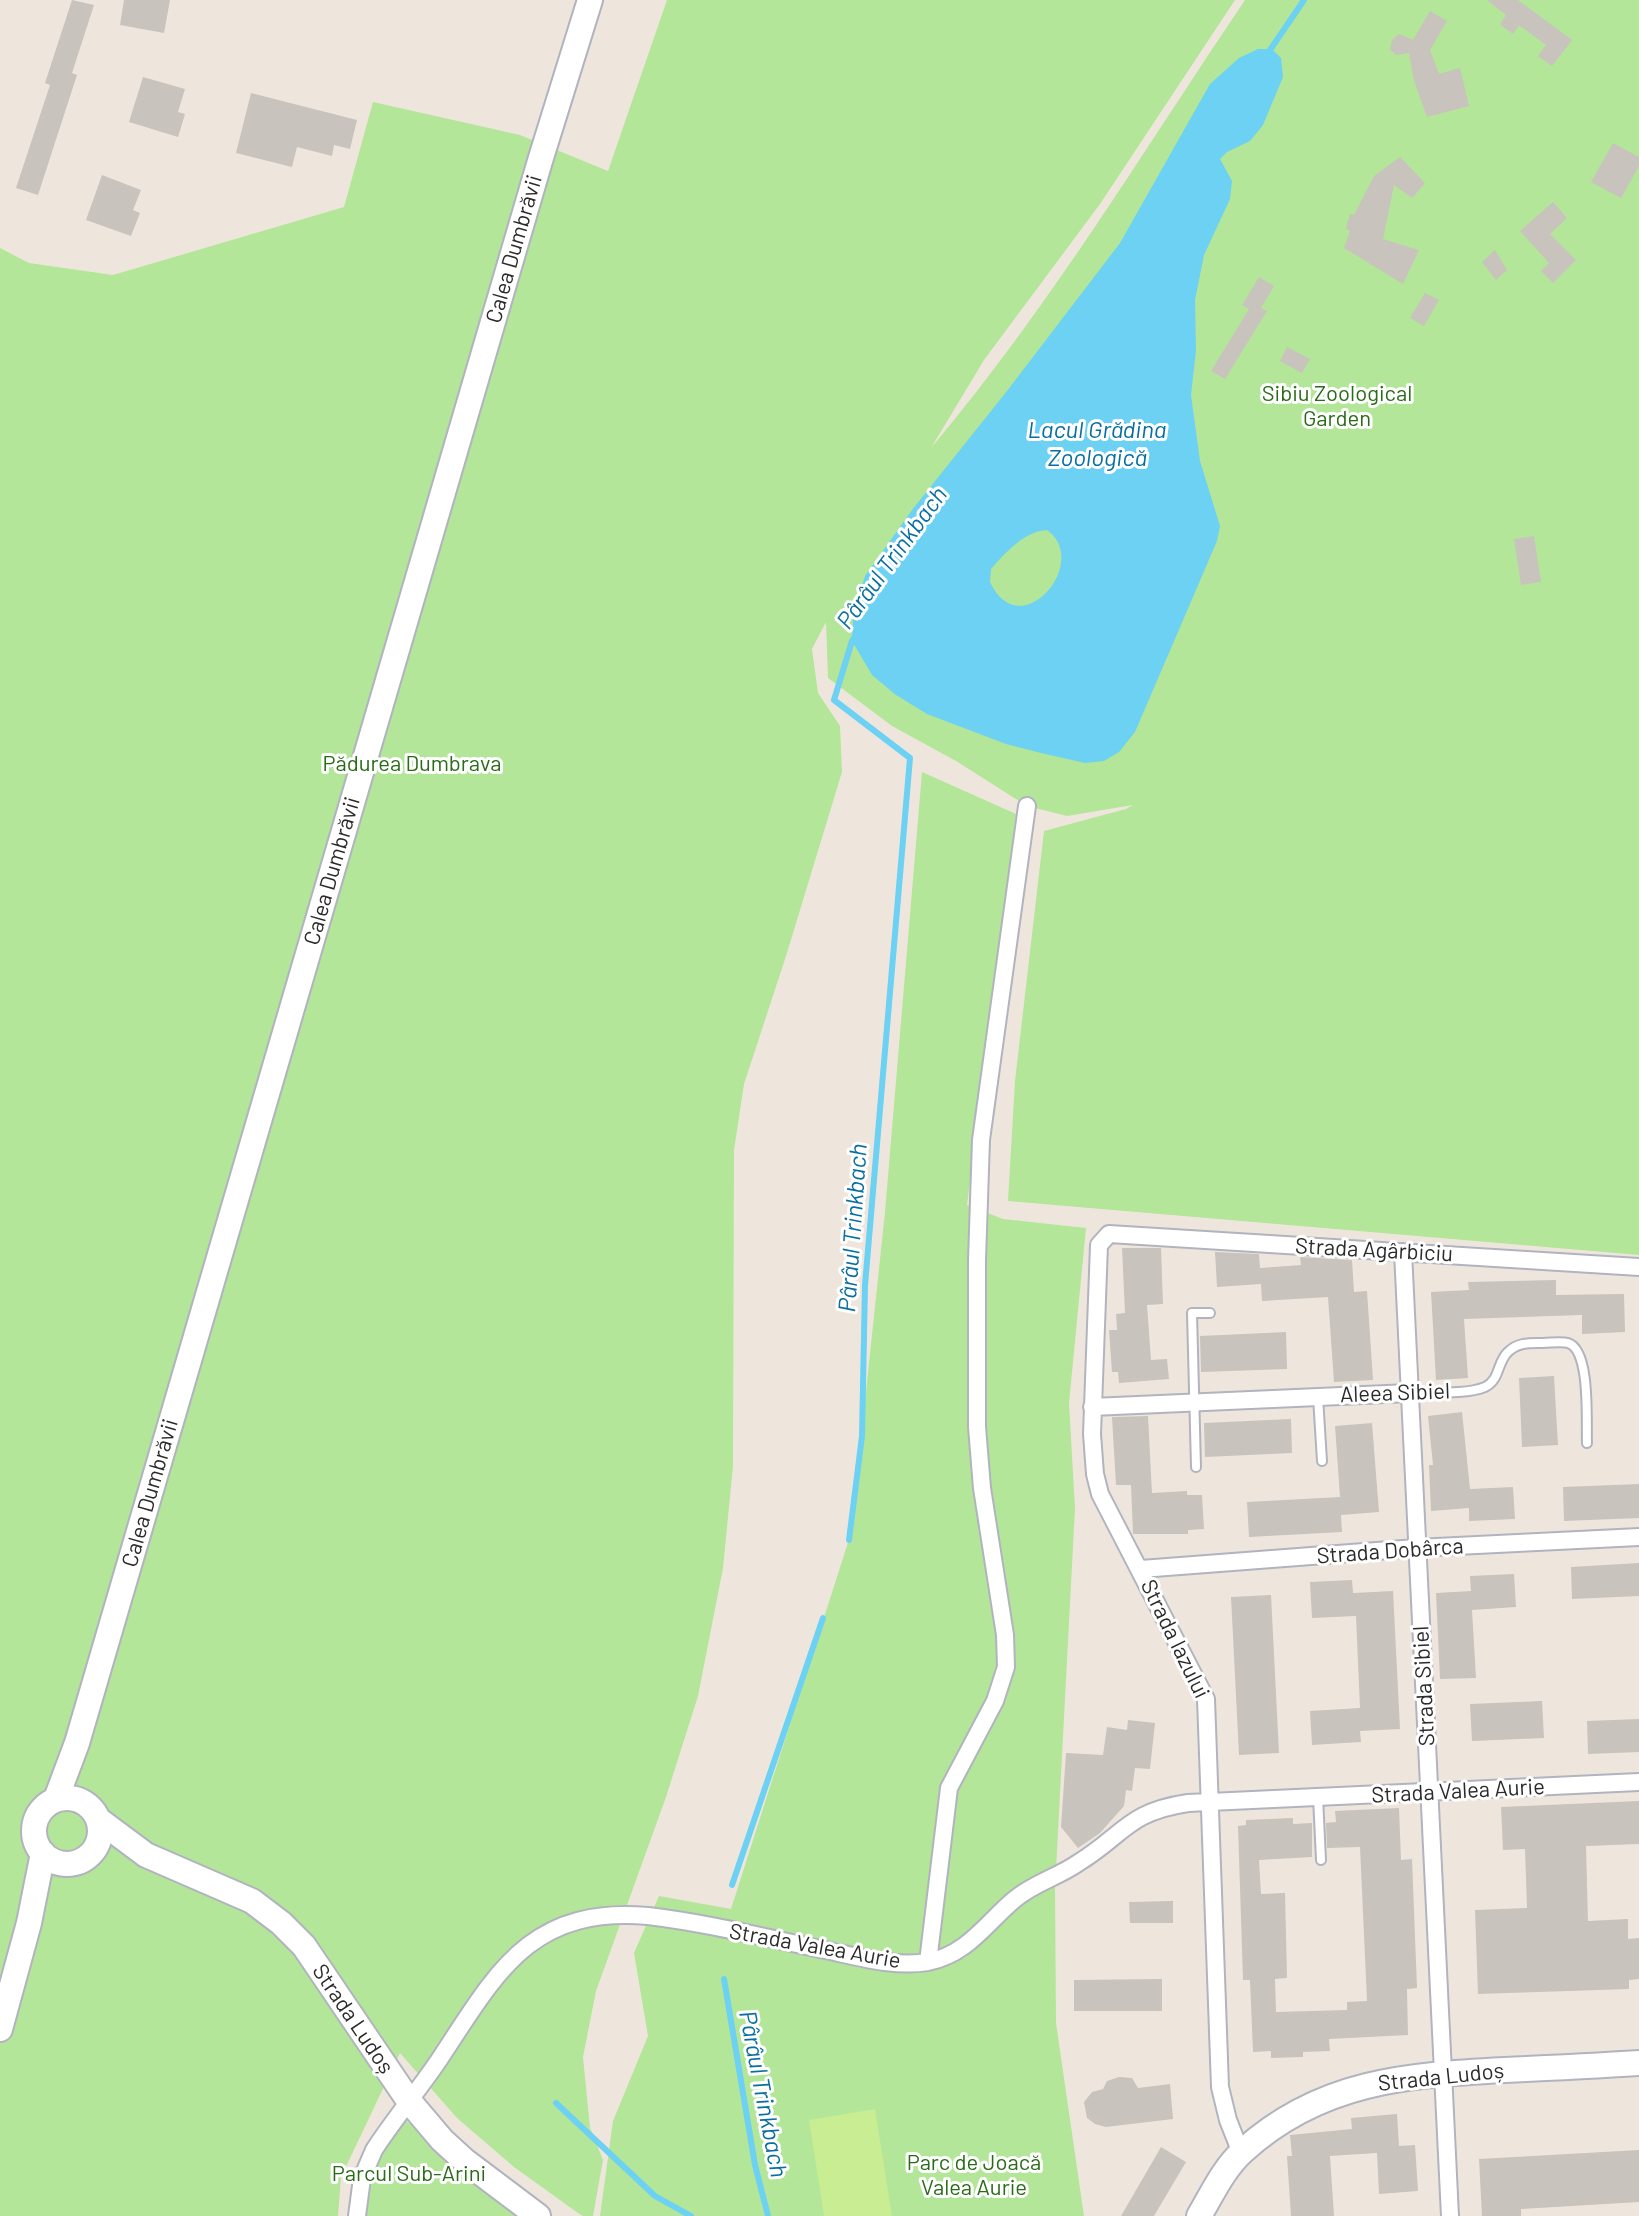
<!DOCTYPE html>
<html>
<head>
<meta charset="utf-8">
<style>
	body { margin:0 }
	canvas { display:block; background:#eee6dd }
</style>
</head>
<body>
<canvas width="1639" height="2216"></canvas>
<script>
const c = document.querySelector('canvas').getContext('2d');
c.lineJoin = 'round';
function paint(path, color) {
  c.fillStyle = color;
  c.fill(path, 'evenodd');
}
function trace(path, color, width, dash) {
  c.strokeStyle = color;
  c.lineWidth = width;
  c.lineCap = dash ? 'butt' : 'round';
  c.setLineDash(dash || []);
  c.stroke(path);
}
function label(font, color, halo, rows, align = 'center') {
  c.font = font + ' Barlow,sans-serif';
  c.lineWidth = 6;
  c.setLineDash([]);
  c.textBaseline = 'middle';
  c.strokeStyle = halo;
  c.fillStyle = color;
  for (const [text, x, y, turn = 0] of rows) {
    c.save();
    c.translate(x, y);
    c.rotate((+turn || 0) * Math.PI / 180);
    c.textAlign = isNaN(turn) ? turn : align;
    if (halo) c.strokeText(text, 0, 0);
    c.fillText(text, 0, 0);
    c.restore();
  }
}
paint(new Path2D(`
	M 667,0 L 1235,0 L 1100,204 L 984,360 L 931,448 C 1049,308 1143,151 1245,0 L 1639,0 L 1639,1255 L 1008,1201 L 1015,1081 L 1044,831 L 1126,809 L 1133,805 L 1067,816 L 1027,806 L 956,761 L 892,726 L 828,678 L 826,622 L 812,649 L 818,693 L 840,726 L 842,772 L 786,956 L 744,1084 L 734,1150 L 733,1466 L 723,1568 L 698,1696 L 666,1797 L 596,1991 L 583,2057 L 590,2128 L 603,2160 L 593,2216 L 583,2216 L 578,2213 L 514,2167 L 457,2118 L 400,2053 L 341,2177 L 338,2216 L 0,2216 L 0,248 L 29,263 L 113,275 L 344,207 L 373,102 L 520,135 L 608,171 Z
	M 922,772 L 1016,814 L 967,1205 L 1003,1219 L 1086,1228 L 1069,1403 L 1075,1508 L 1055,1889 L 1056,2023 L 1084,2216 L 600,2216 L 613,2121 L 648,2036 L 634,1953 L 659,1896 L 731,1909 L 851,1533 L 885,1212 Z
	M 402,2118 L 538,2216 L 357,2216 L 362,2178 Z`), '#b3e698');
paint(new Path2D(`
	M 875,2109 L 892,2216 L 824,2216 L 809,2120 Z`), '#c8ed93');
paint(new Path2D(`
	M 1258,49 L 1272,49 L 1281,58 L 1283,77 L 1263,125 L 1250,141 L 1227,152 L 1220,159 L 1232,181 L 1230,199 L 1204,255 L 1195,300 L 1196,350 L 1191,395 L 1200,461 L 1220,526 L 1217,541 L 1135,732 L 1119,752 L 1104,761 L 1085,763 L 1041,753 L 1006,744 L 927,714 L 896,695 L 872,675 L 852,641 L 853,616 L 865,576 L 912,510 L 1007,391 L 1120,243 L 1210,84 L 1239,58 ZM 1047,530 C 1092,562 1020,647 990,582 L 991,569 C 1005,553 1025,531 1047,530 Z`), '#6dd1f3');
trace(new Path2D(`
	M 1268,53 L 1304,0
	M 849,1540 L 862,1436 L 865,1285 L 910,758 L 834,700 L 852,641 L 856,635
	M 732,1885 L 823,1618
	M 724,1979 L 755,2165 L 768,2216
	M 556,2103 L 655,2196 L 691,2216`), '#6dd1f3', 6);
paint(new Path2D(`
	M 72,0 L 94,5 L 72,73 L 77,75 L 38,195 L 16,188 L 50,85 L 45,83 Z
	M 124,0 L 170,0 L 164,33 L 120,25 Z
	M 1487,0 L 1518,0 L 1572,40 L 1552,66 L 1538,56 L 1546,45 L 1519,25 L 1513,34 L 1506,29 L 1500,24 L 1506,15 Z
	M 1430,11 L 1447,21 L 1430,50 L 1439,74 L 1460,68 L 1469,106 L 1427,117 L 1414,81 L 1409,53 L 1396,55 L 1390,49 L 1392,40 L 1399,34 L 1413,40 Z
	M 143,77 L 185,89 L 178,112 L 185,114 L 178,137 L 129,122 Z
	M 251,93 L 357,120 L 350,149 L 334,145 L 332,156 L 297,147 L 292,167 L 236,153 Z
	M 1613,143 L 1639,157 L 1639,166 L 1621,198 L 1591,182 Z
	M 1400,157 L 1425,183 L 1412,198 L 1394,185 L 1383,239 L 1419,250 L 1403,284 L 1344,248 L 1350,231 L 1346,229 L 1350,214 L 1354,215 L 1374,176 Z
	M 102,175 L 141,190 L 133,210 L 140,213 L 131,236 L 86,220 Z
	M 1553,202 L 1567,218 L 1550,234 L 1576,260 L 1553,283 L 1541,271 L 1549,263 L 1520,231 Z
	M 1495,250 L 1507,270 L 1496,280 L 1482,262 Z
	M 1259,277 L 1274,286 L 1261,308 L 1267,311 L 1225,379 L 1211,371 L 1249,309 L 1242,305 Z
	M 1425,293 L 1439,300 L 1424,326 L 1410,318 Z
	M 1287,347 L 1310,359 L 1302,373 L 1280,361 Z
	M 1534,536 L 1541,582 L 1521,585 L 1514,539 Z
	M 1122,1248 L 1161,1248 L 1163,1304 L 1147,1305 L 1151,1360 L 1167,1359 L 1169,1379 L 1119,1383 L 1118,1372 L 1112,1372 L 1109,1330 L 1117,1330 L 1116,1314 L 1125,1313 Z
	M 1215,1252 L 1259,1254 L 1260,1268 L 1301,1265 L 1300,1257 L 1352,1260 L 1354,1292 L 1367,1291 L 1373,1380 L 1334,1382 L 1328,1297 L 1262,1301 L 1261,1284 L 1217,1287 Z
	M 1556,1280 L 1556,1295 L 1624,1294 L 1625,1332 L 1582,1334 L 1582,1315 L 1464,1319 L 1468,1378 L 1436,1380 L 1431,1292 L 1469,1290 L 1468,1282 Z
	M 1286,1332 L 1287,1369 L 1201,1372 L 1200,1336 Z
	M 1554,1376 L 1558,1445 L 1522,1447 L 1519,1378 Z
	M 1462,1412 L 1470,1489 L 1513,1487 L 1515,1519 L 1469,1521 L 1469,1508 L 1431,1511 L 1429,1465 L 1433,1465 L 1428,1416 Z
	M 1148,1416 L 1152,1493 L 1187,1491 L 1187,1495 L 1202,1495 L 1204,1529 L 1188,1530 L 1188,1534 L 1133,1534 L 1131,1485 L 1116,1485 L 1112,1417 Z
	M 1291,1419 L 1292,1453 L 1205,1457 L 1204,1423 Z
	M 1372,1423 L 1379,1512 L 1341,1515 L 1342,1532 L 1249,1537 L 1247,1502 L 1340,1497 L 1335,1426 Z
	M 1639,1484 L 1639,1518 L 1564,1521 L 1563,1487 Z
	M 1639,1563 L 1639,1596 L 1572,1599 L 1571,1567 Z
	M 1514,1574 L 1516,1607 L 1472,1610 L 1476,1678 L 1440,1679 L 1436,1593 L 1471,1591 L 1470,1576 Z
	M 1352,1580 L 1353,1593 L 1393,1591 L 1400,1729 L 1360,1731 L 1361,1742 L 1312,1745 L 1310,1711 L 1360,1708 L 1356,1616 L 1312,1618 L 1310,1582 Z
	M 1271,1595 L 1279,1753 L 1239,1755 L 1231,1597 Z
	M 1542,1701 L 1544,1738 L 1472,1741 L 1470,1704 Z
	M 1639,1719 L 1639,1752 L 1588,1754 L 1587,1721 Z
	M 1128,1720 L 1155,1723 L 1150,1769 L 1135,1768 L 1132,1791 L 1126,1790 L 1124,1806 L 1100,1833 L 1078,1848 L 1061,1827 L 1066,1753 L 1103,1755 L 1107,1727 L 1127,1730 Z
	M 1639,1801 L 1639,1844 L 1586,1846 L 1588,1921 L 1628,1919 L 1628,1939 L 1639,1938 L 1639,1979 L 1629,1980 L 1629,1989 L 1478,1994 L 1475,1910 L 1527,1908 L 1525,1849 L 1503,1850 L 1501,1807 Z
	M 1399,1808 L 1401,1860 L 1412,1859 L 1417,1988 L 1407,1989 L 1408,2035 L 1329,2039 L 1330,2051 L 1303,2052 L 1303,2057 L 1271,2058 L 1271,2051 L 1253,2052 L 1250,1980 L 1243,1980 L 1238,1826 L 1246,1825 L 1246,1820 L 1293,1818 L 1293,1824 L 1312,1823 L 1312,1857 L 1259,1860 L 1261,1894 L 1285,1893 L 1287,1978 L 1275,1979 L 1276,2012 L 1347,2010 L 1347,2002 L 1367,2001 L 1360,1847 L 1327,1848 L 1326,1823 L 1336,1822 L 1335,1811 Z
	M 1173,1901 L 1173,1923 L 1130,1923 L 1129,1902 Z
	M 1162,1979 L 1162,2011 L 1074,2011 L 1074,1980 Z
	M 1119,2077 L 1132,2078 L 1138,2088 L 1170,2084 L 1173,2119 L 1106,2127 L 1095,2124 L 1087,2118 L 1084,2102 L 1092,2092 L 1103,2089 L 1107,2081 Z
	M 1397,2114 L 1399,2146 L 1415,2145 L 1418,2191 L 1379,2194 L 1377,2153 L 1330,2156 L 1334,2216 L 1291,2216 L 1287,2156 L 1292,2156 L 1290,2135 L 1352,2129 L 1351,2118 Z
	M 1161,2147 L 1186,2162 L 1154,2216 L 1121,2216 Z
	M 1639,2150 L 1639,2202 L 1521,2209 L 1521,2216 L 1482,2216 L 1479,2159 Z`), '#c9c3bd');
const lane = new Path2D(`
	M 1410,1393 C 1430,1392 1466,1395 1485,1387 C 1500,1380 1497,1362 1508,1352 C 1518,1342 1530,1343 1543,1343 C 1550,1343 1561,1341 1568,1343 C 1591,1350 1586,1422 1587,1443
	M 1318,1397 L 1322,1461
	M 1196,1467 L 1192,1313 L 1210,1313
	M 1318,1797 L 1321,1860`);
const street = new Path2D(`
	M 1403,1252 L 1450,2216
	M 1092,1407 L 1409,1393
	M 1141,1569 L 1416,1548 L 1639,1537
	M 928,1962 L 949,1788 L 995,1701 L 1006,1667 L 1005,1635 L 982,1488 L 977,1427 L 977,1260 L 981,1140 L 1027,806
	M 1241,2153 L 1228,2120 L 1220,2087 L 1206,1699 L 1100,1494 L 1095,1474 L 1092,1434 L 1099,1245 L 1109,1234 L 1639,1267
	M 357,2216 L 362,2178 L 374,2150 C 394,2119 418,2091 439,2060 C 496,1974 529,1906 648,1916 C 706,1923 763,1937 820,1949 C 855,1956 893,1968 928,1962 C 968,1954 986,1923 1015,1899 C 1034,1883 1058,1877 1078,1863 C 1124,1835 1127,1812 1188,1803 L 1639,1782`);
const secondary = new Path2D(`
	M34 1831a33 33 0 1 1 66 0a33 33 0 1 1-66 0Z
	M 56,1799 L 77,1743 L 540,161 L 590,0
	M 99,1820 L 146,1855 L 252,1901 L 281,1923 L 304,1946 L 409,2101 L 442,2140 L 465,2161 L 538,2216
	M 0,2029 L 29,1923 L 43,1853
	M 1199,2216 C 1212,2194 1224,2168 1243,2151 C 1320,2081 1407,2075 1505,2070 C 1550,2068 1594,2066 1639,2063`);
trace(lane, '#b1b4bf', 12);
trace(street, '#b1b4bf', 20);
trace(secondary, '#b1b4bf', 28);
trace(lane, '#fff', 8);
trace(street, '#fff', 16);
trace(secondary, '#fff', 24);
label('22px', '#2b2b2b', '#fff', [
	["Calea Dumbrăvii",514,249,-74],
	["Calea Dumbrăvii",332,871,-74],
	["Strada Agârbiciu",1374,1250,3],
	["Aleea Sibiel",1395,1393,-2],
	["Calea Dumbrăvii",150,1493,-74],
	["Strada Dobârca",1390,1551,-4],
	["Strada Iazului",1175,1639,64],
	["Strada Sibiel",1424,1686,-93],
	["Strada Valea Aurie",1458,1791,-3],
	["Strada Valea Aurie",815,1946,10],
	["Strada Ludoș",353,2019,56],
	["Strada Ludoș",1441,2077,-6]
]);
label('22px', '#2a6c18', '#fff', [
	["Sibiu Zoological",1337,394],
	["Garden",1337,419],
	["Pădurea Dumbrava",412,764],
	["Parc de Joacă",974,2163],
	["Valea Aurie",974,2188],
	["Parcul Sub-Arini",409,2174]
]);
label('italic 24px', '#096fa2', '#fff', [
	["Lacul Grădina",1097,430],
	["Zoologică",1097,458],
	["Pârâul Trinkbach",892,558,-54],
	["Pârâul Trinkbach",853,1228,-86],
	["Pârâul Trinkbach",763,2094,79]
]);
</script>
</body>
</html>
